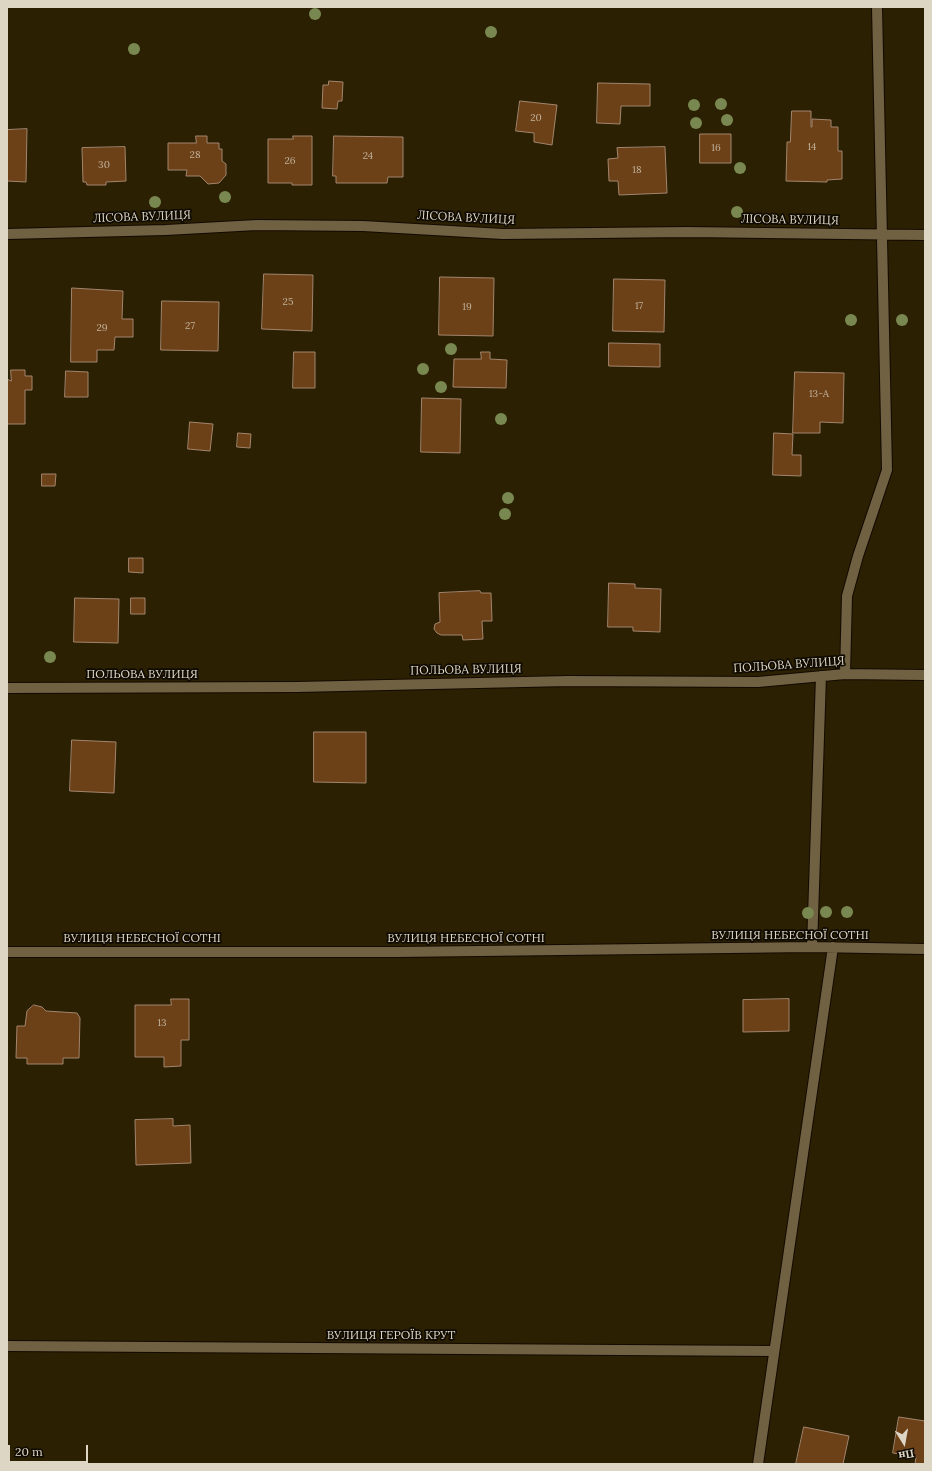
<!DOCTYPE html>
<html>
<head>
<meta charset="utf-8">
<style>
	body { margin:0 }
	#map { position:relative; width:932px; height:1471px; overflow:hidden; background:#2c2002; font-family:Lora,serif }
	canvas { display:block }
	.frame { position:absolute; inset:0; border:8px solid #ddd6c5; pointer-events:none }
	.north { position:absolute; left:884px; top:1423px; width:40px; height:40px; -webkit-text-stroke:3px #100b02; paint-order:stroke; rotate:169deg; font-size:11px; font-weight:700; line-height:16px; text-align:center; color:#ddd6c5 }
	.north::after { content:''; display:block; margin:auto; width:14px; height:18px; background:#ddd6c5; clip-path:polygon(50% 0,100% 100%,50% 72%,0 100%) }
	.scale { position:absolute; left:8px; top:1445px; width:80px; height:18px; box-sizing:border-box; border:2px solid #ddd6c5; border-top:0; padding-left:5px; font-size:12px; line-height:14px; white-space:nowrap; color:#ddd6c5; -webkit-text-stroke:3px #100b02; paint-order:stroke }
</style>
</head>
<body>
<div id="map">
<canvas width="932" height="1471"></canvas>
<div class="frame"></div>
<div class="north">Пн</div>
<div class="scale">20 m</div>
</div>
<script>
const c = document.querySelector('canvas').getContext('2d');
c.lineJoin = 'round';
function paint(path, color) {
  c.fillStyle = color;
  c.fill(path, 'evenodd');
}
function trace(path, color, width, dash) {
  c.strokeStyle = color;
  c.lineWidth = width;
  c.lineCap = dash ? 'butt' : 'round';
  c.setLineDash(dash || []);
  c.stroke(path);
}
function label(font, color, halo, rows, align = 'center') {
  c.font = font + ' Lora,serif';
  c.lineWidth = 3.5;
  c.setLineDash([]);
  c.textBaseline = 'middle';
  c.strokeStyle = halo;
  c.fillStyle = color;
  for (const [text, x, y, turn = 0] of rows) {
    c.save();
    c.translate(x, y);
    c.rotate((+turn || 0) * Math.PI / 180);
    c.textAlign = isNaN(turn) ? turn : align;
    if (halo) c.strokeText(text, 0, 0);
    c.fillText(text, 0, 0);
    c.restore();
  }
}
const building = new Path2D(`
	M 329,81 L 343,82 L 342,101 L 338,101 L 337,109 L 322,108 L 323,85 L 328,85 Z
	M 598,83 L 650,84 L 650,106 L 621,106 L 620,124 L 597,123 Z
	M 520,101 L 557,105 L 552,145 L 534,142 L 534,133 L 516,131 Z
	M 792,111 L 811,111 L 811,127 L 812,127 L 812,119 L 831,120 L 831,127 L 838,127 L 838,151 L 842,151 L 842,179 L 827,180 L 827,182 L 786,181 L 787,142 L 790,142 Z
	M 27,129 L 26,182 L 7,181 L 7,130 Z
	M 700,134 L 731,134 L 731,163 L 700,163 Z
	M 196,136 L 207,136 L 207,143 L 219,143 L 219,149 L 222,149 L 222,161 L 226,164 L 226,175 L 219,183 L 208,184 L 200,176 L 186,176 L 187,170 L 168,170 L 168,143 L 196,143 Z
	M 293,136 L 312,136 L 312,185 L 292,185 L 292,183 L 268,183 L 268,139 L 293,139 Z
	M 334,136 L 403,137 L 403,177 L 388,177 L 387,183 L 336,183 L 336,176 L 333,176 Z
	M 125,147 L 126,181 L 106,182 L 106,185 L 87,185 L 86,182 L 83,182 L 82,148 Z
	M 665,147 L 667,193 L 619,195 L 618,181 L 609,181 L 608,159 L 618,158 L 617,148 Z
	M 264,274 L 313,275 L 312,331 L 262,329 Z
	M 440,277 L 494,278 L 493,336 L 439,335 Z
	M 614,279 L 665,280 L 664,332 L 613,331 Z
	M 72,288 L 123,291 L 122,319 L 133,319 L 133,337 L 115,337 L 114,350 L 97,350 L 97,362 L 71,362 Z
	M 162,301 L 219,302 L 218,351 L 161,350 Z
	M 609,343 L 660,344 L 660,367 L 609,366 Z
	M 294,352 L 315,352 L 315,388 L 293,388 Z
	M 481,352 L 490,352 L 490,359 L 507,360 L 506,388 L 453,387 L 454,359 L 481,359 Z
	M 11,370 L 25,370 L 25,376 L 32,376 L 32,390 L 25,390 L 25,424 L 7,424 L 7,379 L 11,381 Z
	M 66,371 L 88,372 L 88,397 L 65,397 Z
	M 795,372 L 844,373 L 843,423 L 820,422 L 820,433 L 793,433 Z
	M 422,398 L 461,399 L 460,453 L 421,452 Z
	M 190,422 L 213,424 L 210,451 L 188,449 Z
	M 238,433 L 251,434 L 250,448 L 237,447 Z
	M 774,433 L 793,434 L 792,455 L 801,455 L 801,476 L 773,475 Z
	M 42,474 L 56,474 L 55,486 L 42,486 Z
	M 129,558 L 143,558 L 143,573 L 129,572 Z
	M 609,583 L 635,584 L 635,588 L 661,589 L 660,632 L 633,631 L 633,627 L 608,627 Z
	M 480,591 L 481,593 L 491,593 L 492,621 L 482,621 L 483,639 L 463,640 L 462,635 L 441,635 L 437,633 L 434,629 L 435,624 L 440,622 L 439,593 Z
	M 75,598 L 119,599 L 118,643 L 74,642 Z
	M 131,598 L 145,598 L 145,614 L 131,614 Z
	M 314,732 L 366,732 L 366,783 L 314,782 Z
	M 72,740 L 116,742 L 114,793 L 70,791 Z
	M 171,999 L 189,999 L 189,1040 L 181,1040 L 181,1066 L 164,1067 L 164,1057 L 135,1057 L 135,1005 L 171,1005 Z
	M 789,999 L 789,1031 L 743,1032 L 743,1000 Z
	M 34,1005 L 42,1007 L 46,1011 L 77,1013 L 80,1018 L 79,1058 L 63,1058 L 63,1064 L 27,1064 L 27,1058 L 16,1058 L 17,1026 L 25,1026 L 27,1011 Z
	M 173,1119 L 173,1126 L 190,1125 L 191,1163 L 136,1165 L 135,1120 Z
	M 899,1417 L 925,1421 L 925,1464 L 915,1464 L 916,1457 L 893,1453 Z
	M 804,1427 L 849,1436 L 843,1464 L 796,1464 Z`);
paint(building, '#6c4118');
trace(building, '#a2856d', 1);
const minor = new Path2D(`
	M 7,234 L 166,230 L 257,225 L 363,226 L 503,234 L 687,232 L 925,235
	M 845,674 L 847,596 L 858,556 L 887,470 L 877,7
	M 7,688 L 297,687 L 568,681 L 758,682 L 845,674 L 925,675
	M 812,947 L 821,676
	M 7,952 L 397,952 L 812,947 L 925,949
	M 7,1346 L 774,1351
	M 758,1464 L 833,947`);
trace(minor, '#130a00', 12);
trace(minor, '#6f6142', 10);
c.fillStyle = '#788850';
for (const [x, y] of [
	[315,14],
	[491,32],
	[134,49],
	[721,104],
	[694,105],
	[727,120],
	[696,123],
	[740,168],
	[225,197],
	[155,202],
	[737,212],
	[851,320],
	[902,320],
	[451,349],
	[423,369],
	[441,387],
	[501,419],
	[508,498],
	[505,514],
	[50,657],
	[826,912],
	[847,912],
	[808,913]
]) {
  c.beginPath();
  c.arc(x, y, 6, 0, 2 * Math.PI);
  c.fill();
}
label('10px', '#c1b19a', null, [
	["20",536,118],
	["14",812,147],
	["16",716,148],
	["28",195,155],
	["24",368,156],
	["26",290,161],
	["30",104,165],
	["18",637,170],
	["25",288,302],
	["17",639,306],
	["19",467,307],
	["27",190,326],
	["29",102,328],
	["13-А",819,394],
	["13",162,1023]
]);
label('12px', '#ddd6c5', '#100b02', [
	["ЛІСОВА ВУЛИЦЯ",142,217,-2],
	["ЛІСОВА ВУЛИЦЯ",466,218,3],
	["ЛІСОВА ВУЛИЦЯ",790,220,1],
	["ПОЛЬОВА ВУЛИЦЯ",789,665,-4],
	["ПОЛЬОВА ВУЛИЦЯ",466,670,-1],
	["ПОЛЬОВА ВУЛИЦЯ",142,675],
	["ВУЛИЦЯ НЕБЕСНОЇ СОТНІ",790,936],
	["ВУЛИЦЯ НЕБЕСНОЇ СОТНІ",142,939],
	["ВУЛИЦЯ НЕБЕСНОЇ СОТНІ",466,939],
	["ВУЛИЦЯ ГЕРОЇВ КРУТ",391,1336]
]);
</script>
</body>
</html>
